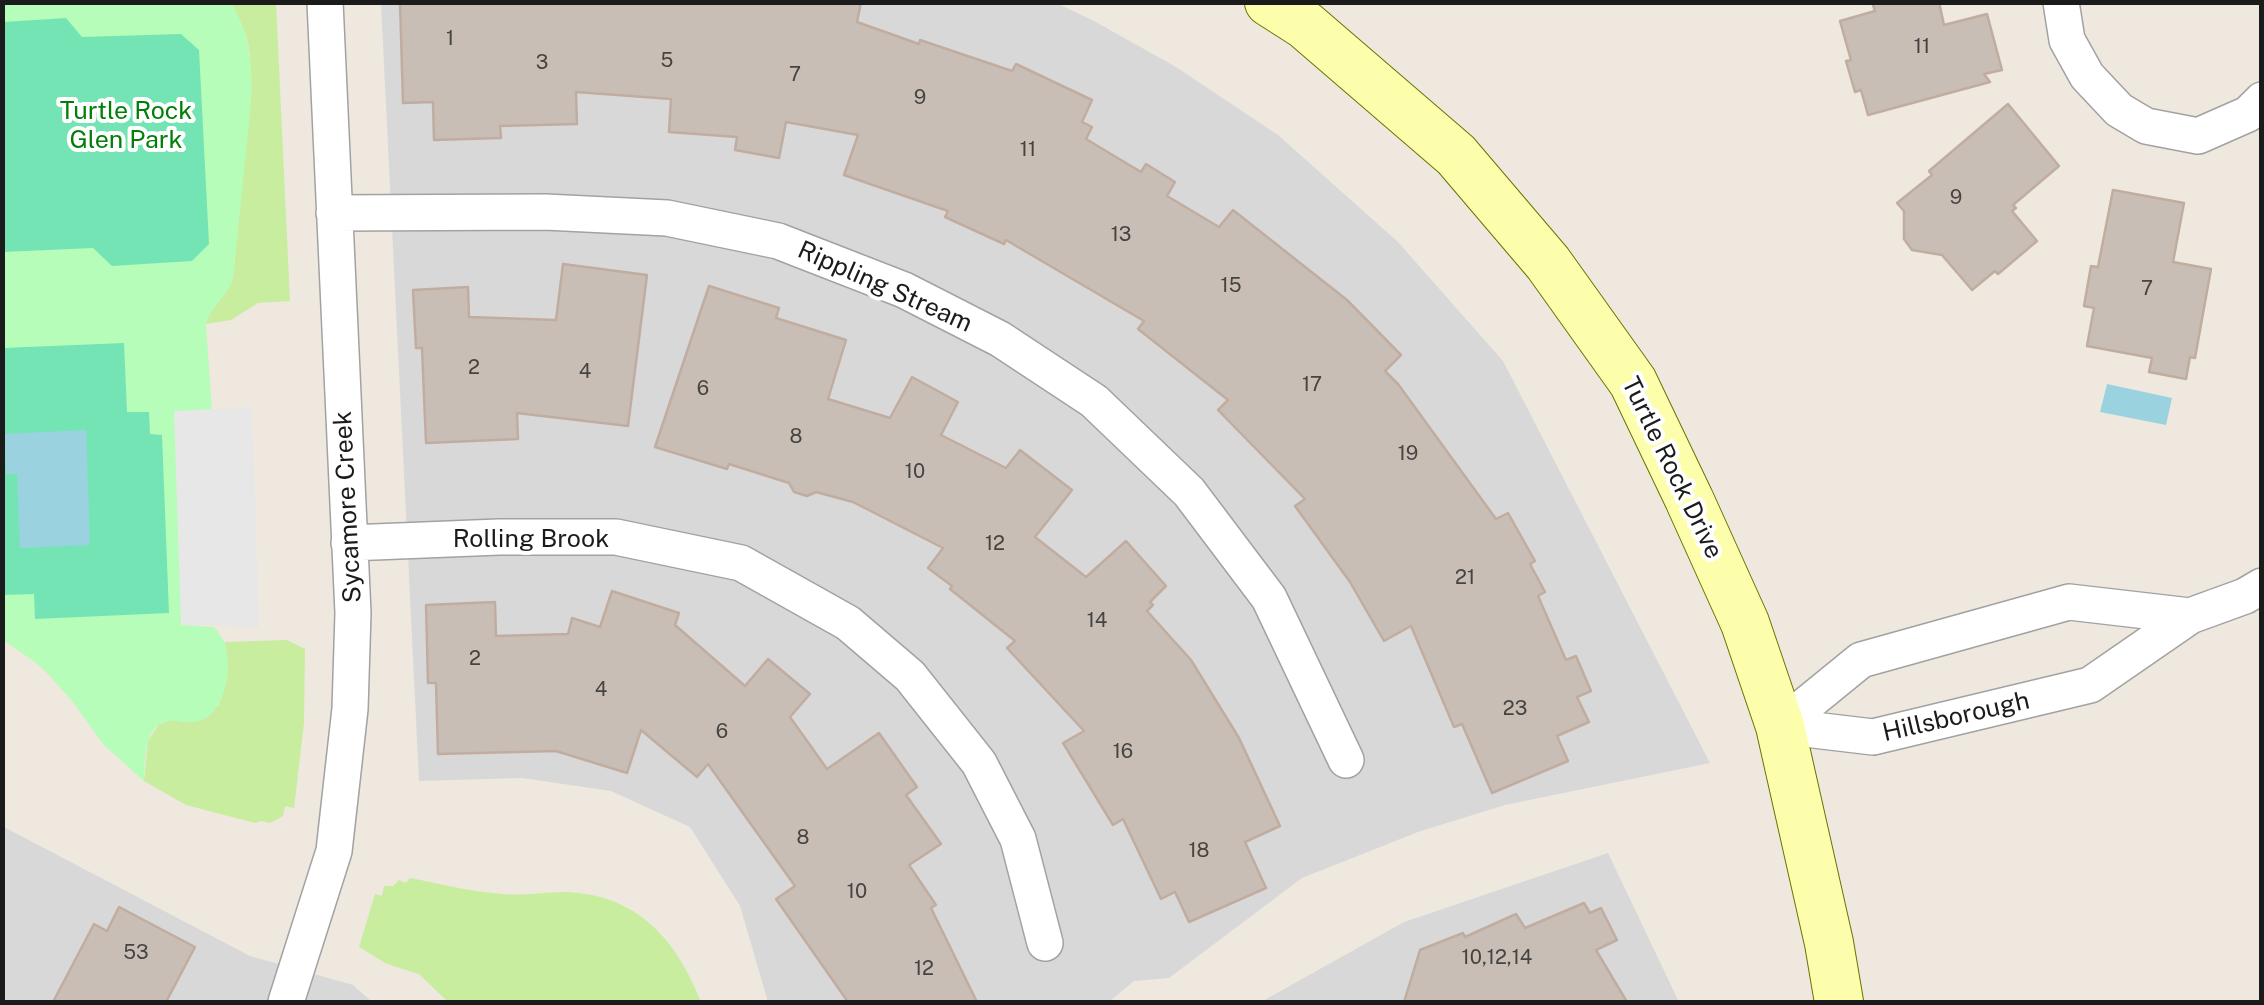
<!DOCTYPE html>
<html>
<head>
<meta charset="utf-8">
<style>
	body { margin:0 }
	#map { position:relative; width:2264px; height:1005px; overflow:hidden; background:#eee8df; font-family:"Public Sans",sans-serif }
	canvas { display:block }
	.frame { position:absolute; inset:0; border:5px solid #1b1b1b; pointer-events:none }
</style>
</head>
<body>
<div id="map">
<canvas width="2264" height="1005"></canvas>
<div class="frame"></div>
</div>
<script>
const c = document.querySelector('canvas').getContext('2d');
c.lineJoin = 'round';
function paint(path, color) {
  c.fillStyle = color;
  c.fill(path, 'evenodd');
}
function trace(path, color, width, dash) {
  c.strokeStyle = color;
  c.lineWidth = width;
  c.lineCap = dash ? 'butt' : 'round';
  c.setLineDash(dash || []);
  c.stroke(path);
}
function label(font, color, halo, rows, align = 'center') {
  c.font = font + ' "Public Sans",sans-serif';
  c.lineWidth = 8;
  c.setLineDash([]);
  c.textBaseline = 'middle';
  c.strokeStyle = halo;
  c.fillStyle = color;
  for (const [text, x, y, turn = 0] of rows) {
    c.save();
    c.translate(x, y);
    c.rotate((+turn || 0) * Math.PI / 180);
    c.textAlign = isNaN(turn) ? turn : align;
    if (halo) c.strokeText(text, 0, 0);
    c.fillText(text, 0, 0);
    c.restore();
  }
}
paint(new Path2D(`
	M 1054,2 L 1094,21 L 1176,67 L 1278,135 L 1398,242 L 1503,361 L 1710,763 L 1505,805 L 1418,832 L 1302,878 L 1169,978 L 1134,981 L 1109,1002 L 768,1002 L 740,906 L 690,827 L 611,791 L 522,778 L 419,781 L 381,3 Z
	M 2,826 L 250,956 L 353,985 L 372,1002 L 3,1002 Z
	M 1608,853 L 1679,1002 L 1261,1002 L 1404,922 Z`), '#d9d8d8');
paint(new Path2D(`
	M 231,3 L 276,3 L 290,301 L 258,303 L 231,320 L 206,324 C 211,305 228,296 233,278 L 251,93 L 250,54 L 247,38 Z
	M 287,640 L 305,649 L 304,723 L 294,808 L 285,806 L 283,816 L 270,823 L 261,821 L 255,823 L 186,805 L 144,781 L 148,741 L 159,724 L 171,720 L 189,722 L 219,705 L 227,676 L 225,642 Z
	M 410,878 C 441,884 472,892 503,894 C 524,896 545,892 565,892 C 637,894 677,940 701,1002 L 448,1002 L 419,974 L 387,964 L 359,947 L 375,894 L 382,896 L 384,886 L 393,886 L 399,880 L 406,883 Z`), '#c8ed9f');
paint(new Path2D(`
	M 2,3 L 231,3 C 262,51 250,108 245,162 C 241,201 237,240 233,278 C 228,296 211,305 206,324 L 212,412 L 181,625 L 214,627 C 217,631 221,635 223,640 C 234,661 227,714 199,721 C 184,725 167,714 155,728 C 144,742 145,764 144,781 L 104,745 L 72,701 L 48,674 L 35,662 L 3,640 Z`), '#b6fdb9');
paint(new Path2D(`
	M 66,18 L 82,37 L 181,34 L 199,50 L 209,244 L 192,261 L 112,266 L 93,248 L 3,252 L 3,22 Z
	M 124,343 L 127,412 L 149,412 L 150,434 L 162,435 L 169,613 L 35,619 L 34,594 L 3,595 L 3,348 Z`), '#75e4b5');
paint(new Path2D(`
	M 252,407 L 259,628 L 223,625 L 181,625 L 174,411 Z`), '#e7e7e7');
paint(new Path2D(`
	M 2107,384 L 2172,398 L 2166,425 L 2100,412 Z
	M 86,430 L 90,545 L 20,548 L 17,474 L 6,474 L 5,434 Z`), '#9bd2e0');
const building = new Path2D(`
	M 400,2 L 861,2 L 857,22 L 919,44 L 920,40 L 1012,71 L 1016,64 L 1092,100 L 1082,122 L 1092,127 L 1086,139 L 1141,172 L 1146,164 L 1175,182 L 1167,196 L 1219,227 L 1233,210 L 1347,300 L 1401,355 L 1385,371 L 1398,384 L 1496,519 L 1508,513 L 1535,561 L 1530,564 L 1545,592 L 1538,596 L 1566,660 L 1576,656 L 1591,691 L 1577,697 L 1589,722 L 1557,736 L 1568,761 L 1492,793 L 1462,724 L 1454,727 L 1411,626 L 1384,641 L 1350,582 L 1295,506 L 1305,499 L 1218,410 L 1228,400 L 1138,329 L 1144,321 L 1006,240 L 1004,244 L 945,217 L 948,211 L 844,175 L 858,135 L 786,122 L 779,158 L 735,150 L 737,137 L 669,132 L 671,99 L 576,92 L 577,124 L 500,126 L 501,138 L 434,140 L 433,102 L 403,103 Z
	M 1872,2 L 1939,2 L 1944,25 L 1987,14 L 2002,70 L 1984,74 L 1990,82 L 1868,115 L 1861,90 L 1855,92 L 1846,61 L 1851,60 L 1840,21 L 1875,11 Z
	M 2008,104 L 2059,166 L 2013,205 L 2016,208 L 2012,211 L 2037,241 L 1998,274 L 1995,271 L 1972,290 L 1942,255 L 1912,250 L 1904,239 L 1904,211 L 1897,203 L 1932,175 L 1929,171 Z
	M 2113,190 L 2184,203 L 2173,262 L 2211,269 L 2195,358 L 2190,357 L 2186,379 L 2149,372 L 2152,358 L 2087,346 L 2094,308 L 2084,306 L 2091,266 L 2098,267 Z
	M 563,264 L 647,275 L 628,426 L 517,413 L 518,439 L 426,443 L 422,348 L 416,348 L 413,290 L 468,287 L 469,317 L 556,320 Z
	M 709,286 L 779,308 L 776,318 L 846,340 L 828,399 L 890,418 L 912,377 L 958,402 L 941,435 L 1006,468 L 1020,450 L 1072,490 L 1035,537 L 1086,577 L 1126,541 L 1166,586 L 1150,602 L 1153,605 L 1147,611 L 1191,660 L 1239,738 L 1280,826 L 1245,842 L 1266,888 L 1189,922 L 1175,892 L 1161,899 L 1123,819 L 1113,825 L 1063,743 L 1084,731 L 1007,648 L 1015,641 L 950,589 L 952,586 L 928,568 L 943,548 L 853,502 L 816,492 L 807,496 L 794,492 L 789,483 L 729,464 L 727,469 L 655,447 Z
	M 612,591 L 679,613 L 675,625 L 745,686 L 768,659 L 810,694 L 790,717 L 827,769 L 879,733 L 917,787 L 906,795 L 941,844 L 909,865 L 936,905 L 931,908 L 977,1002 L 848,1002 L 776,899 L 795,886 L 708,764 L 697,777 L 641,730 L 627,773 L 556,751 L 438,754 L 436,683 L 428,683 L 426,605 L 495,602 L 496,636 L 568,634 L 572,618 L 600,627 Z
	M 1584,903 L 1590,913 L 1601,908 L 1617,940 L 1596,950 L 1627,1002 L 1404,1002 L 1420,950 L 1463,933 L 1465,937 L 1516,914 L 1525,928 Z
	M 119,907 L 195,947 L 166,1002 L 53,1002 L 94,924 L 107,931 Z`);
paint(building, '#c9beb5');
trace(building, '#c0ada0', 2.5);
const street = new Path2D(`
	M 2061,2 L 2067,40 L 2087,76 L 2119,110 L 2146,126 L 2198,136 L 2248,114 L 2262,100
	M 334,213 L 545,212 L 667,218 L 778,241 L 904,290 L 1000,339 L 1094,401 L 1189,492 L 1269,598 L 1346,760
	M 349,543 L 499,537 L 616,537 L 741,563 L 848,623 L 910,676 L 979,763 L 1018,839 L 1045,943
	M 1780,726 L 1873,737 L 2090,685 L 2190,616 L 2245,596 L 2262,586
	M 1780,726 L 1861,660 L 2069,602 L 2190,616
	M 286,1002 L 334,851 L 350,709 L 353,613 L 325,2`);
const secondary = new Path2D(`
	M 1269,2 L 1305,25 L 1456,155 L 1548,263 L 1633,382 L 1689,499 L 1745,623 L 1780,726 L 1829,943 L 1839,1002`);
trace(street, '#a2a2a2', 38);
trace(secondary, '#6b7300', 50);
trace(street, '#fff', 35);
trace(secondary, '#fdfeac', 48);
label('20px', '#464442', null, [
	["1",450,39],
	["11",1922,47],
	["5",667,61],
	["3",542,63],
	["7",795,75],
	["9",920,98],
	["11",1028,150],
	["9",1956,198],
	["13",1121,235],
	["15",1231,286],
	["7",2147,289],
	["2",474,368],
	["4",585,372],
	["17",1312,385],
	["6",703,389],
	["8",796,437],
	["19",1408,454],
	["10",915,472],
	["12",995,544],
	["21",1465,578],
	["14",1097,621],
	["2",475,659],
	["4",601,690],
	["23",1515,709],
	["6",722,732],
	["16",1123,752],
	["8",803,838],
	["18",1199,851],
	["10",857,892],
	["53",136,953],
	["10,12,14",1497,958],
	["12",924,969]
]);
label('25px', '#037f09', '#fff', [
	["Turtle Rock",126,111],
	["Glen Park",126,140]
]);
label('25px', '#1b1b1b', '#fff', [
	["Rippling Stream",885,287,24],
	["Turtle Rock Drive",1672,468,64],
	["Sycamore Creek",348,507,-93],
	["Rolling Brook",531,539],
	["Hillsborough",1956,717,-13]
]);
</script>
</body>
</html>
